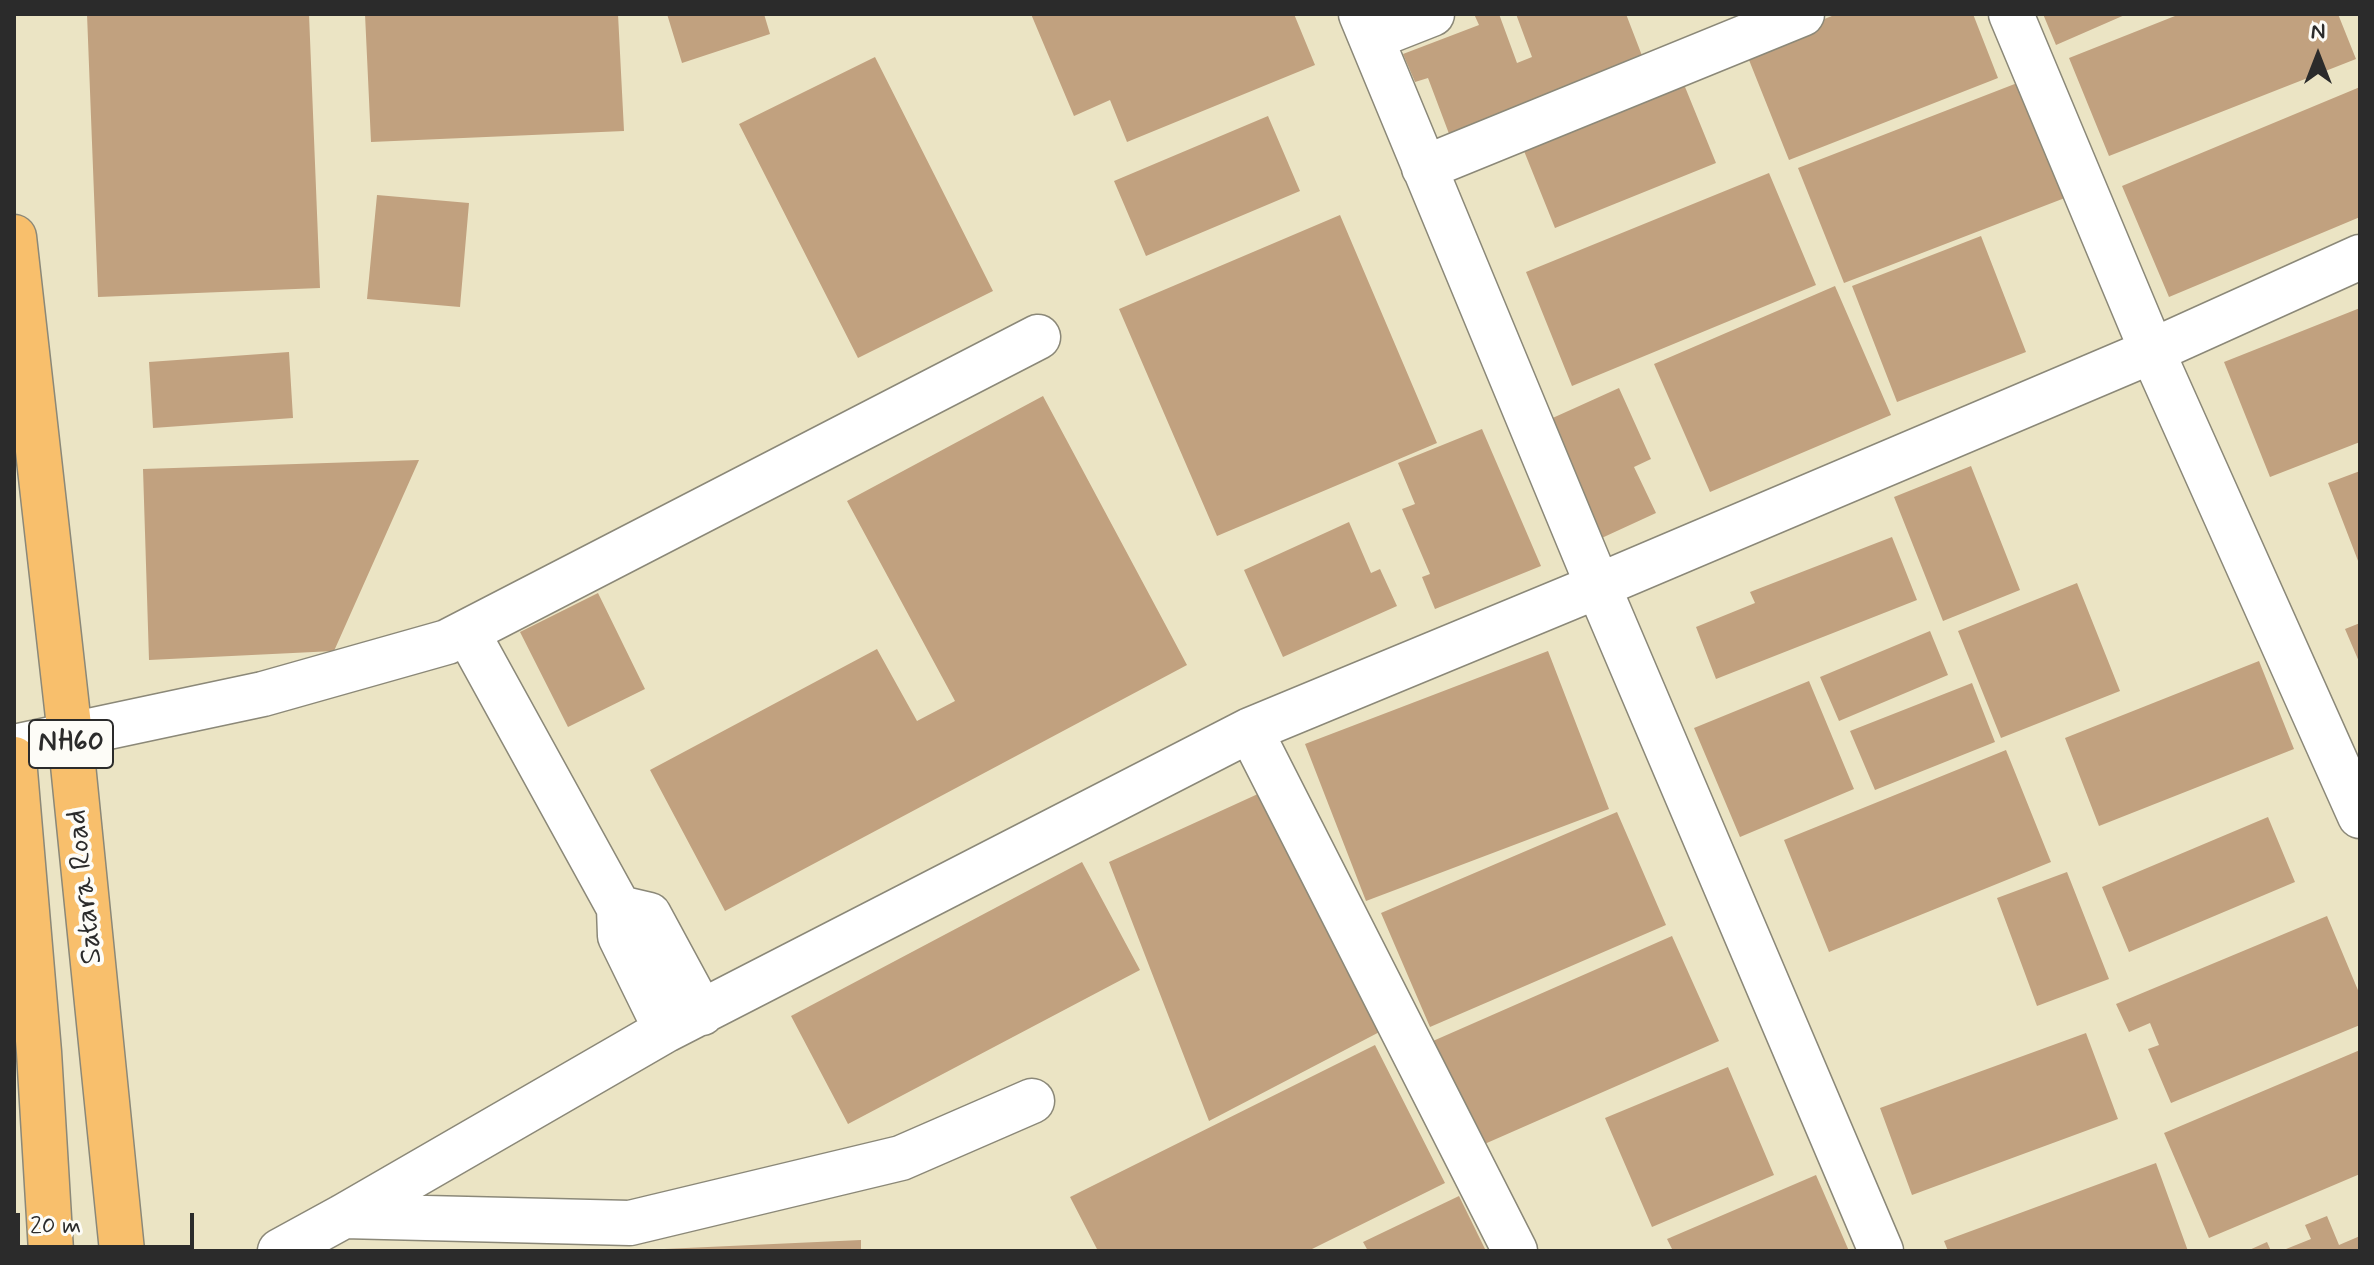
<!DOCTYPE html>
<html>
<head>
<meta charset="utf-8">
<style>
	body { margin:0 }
	#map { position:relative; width:2374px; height:1265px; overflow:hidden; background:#ebe4c4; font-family:Mynerve,sans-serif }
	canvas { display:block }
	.frame { position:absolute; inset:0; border:16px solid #2b2b2b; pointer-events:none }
	.north { position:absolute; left:2278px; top:16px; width:80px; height:80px; -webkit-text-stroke:6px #fdfcf7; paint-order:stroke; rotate:0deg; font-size:22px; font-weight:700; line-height:32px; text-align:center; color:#2b2b2b }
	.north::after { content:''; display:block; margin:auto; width:28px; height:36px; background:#2b2b2b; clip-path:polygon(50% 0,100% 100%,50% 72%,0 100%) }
	.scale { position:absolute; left:16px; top:1213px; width:178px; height:36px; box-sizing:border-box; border:4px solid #2b2b2b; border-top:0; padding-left:10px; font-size:24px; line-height:28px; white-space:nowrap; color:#2b2b2b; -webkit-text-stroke:6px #fdfcf7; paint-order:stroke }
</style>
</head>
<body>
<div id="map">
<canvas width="2374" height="1265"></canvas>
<div class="frame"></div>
<div class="north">N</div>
<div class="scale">20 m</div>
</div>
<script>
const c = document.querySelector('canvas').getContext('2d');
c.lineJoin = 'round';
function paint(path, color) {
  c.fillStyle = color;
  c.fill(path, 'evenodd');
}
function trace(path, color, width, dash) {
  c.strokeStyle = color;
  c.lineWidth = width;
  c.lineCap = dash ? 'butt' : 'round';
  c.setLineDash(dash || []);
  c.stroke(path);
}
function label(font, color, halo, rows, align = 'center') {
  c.font = font + ' Mynerve,sans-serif';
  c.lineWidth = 8;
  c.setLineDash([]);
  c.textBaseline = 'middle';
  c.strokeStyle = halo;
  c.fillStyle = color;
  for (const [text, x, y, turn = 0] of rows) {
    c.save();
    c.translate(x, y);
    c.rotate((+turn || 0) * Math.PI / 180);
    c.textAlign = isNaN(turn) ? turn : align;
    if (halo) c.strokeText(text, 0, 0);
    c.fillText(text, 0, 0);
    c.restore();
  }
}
paint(new Path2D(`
	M 87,14 L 309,14 L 320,288 L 98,297 Z
	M 365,14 L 618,14 L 624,131 L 371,142 Z
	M 667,14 L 764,14 L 770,34 L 682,63 Z
	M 1031,14 L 1294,14 L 1315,65 L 1127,142 L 1110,100 L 1074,116 Z
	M 1474,14 L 1499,14 L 1517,63 L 1532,57 L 1516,14 L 1626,14 L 1646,66 L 1451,139 L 1428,78 L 1415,82 L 1403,54 L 1479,25 Z
	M 1837,14 L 1973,14 L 1998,78 L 1789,160 L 1745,50 Z
	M 2043,14 L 2127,14 L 2056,45 Z
	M 2180,14 L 2338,14 L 2356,59 L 2109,156 L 2069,58 Z
	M 875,57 L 993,291 L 858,358 L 739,124 Z
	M 2025,80 L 2070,196 L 1844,283 L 1798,168 Z
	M 1683,82 L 1716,163 L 1555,228 L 1522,146 Z
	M 2360,87 L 2360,217 L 2169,297 L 2122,186 Z
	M 1268,116 L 1300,191 L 1146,256 L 1114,181 Z
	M 1769,173 L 1816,285 L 1572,386 L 1526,272 Z
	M 377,195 L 469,203 L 460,307 L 367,299 Z
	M 1340,215 L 1437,443 L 1217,536 L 1119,309 Z
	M 1981,236 L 2026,352 L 1897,402 L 1852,286 Z
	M 1835,286 L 1891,415 L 1710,492 L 1654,364 Z
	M 2360,308 L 2360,442 L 2270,477 L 2224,362 Z
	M 289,352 L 293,418 L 153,428 L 149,362 Z
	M 1619,388 L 1651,459 L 1634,467 L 1656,513 L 1593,542 L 1546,421 Z
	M 1043,396 L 1187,665 L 725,911 L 650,770 L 877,649 L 917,721 L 955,701 L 847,501 Z
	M 1482,429 L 1541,566 L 1435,609 L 1422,577 L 1430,574 L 1402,509 L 1415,504 L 1398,463 Z
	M 419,460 L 334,651 L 149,660 L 143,469 Z
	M 1971,466 L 2020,590 L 1943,621 L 1894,497 Z
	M 2360,471 L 2360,566 L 2328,483 Z
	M 1349,522 L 1371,573 L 1380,569 L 1397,606 L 1283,657 L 1244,570 Z
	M 1892,537 L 1917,600 L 1716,679 L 1696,627 L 1755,603 L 1750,592 Z
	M 2077,583 L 2120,691 L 2001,738 L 1958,631 Z
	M 598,593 L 645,689 L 568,727 L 520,632 Z
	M 2360,623 L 2360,664 L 2345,629 Z
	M 1930,631 L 1948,675 L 1839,721 L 1820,677 Z
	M 1548,651 L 1609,809 L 1366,901 L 1305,744 Z
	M 2259,661 L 2294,749 L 2099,826 L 2065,738 Z
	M 1809,681 L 1854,789 L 1740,837 L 1694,728 Z
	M 1972,683 L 1995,742 L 1875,790 L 1850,731 Z
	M 2006,750 L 2051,862 L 1829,952 L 1784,840 Z
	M 1271,788 L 1389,1027 L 1209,1121 L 1109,862 Z
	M 1617,812 L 1666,925 L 1430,1027 L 1381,913 Z
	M 2268,817 L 2295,882 L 2129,952 L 2102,887 Z
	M 1082,862 L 1140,970 L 848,1124 L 791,1016 Z
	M 2067,872 L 2109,979 L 2037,1006 L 1997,898 Z
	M 2327,916 L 2360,995 L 2360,1025 L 2171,1103 L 2148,1049 L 2159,1045 L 2150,1023 L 2129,1032 L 2116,1004 Z
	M 1672,936 L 1719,1041 L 1480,1146 L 1433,1041 Z
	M 2086,1033 L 2118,1119 L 1912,1195 L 1880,1108 Z
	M 1375,1045 L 1445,1183 L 1308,1251 L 1098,1251 L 1070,1197 Z
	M 2360,1050 L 2360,1174 L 2209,1238 L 2164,1133 Z
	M 1728,1067 L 1774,1175 L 1652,1227 L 1605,1118 Z
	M 2156,1163 L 2188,1251 L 1948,1251 L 1944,1241 Z
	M 1816,1175 L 1849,1251 L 1673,1251 L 1667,1239 Z
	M 1459,1196 L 1486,1251 L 1368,1251 L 1363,1242 Z
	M 2327,1216 L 2339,1245 L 2360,1236 L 2360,1251 L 2281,1251 L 2311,1239 L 2305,1225 Z
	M 861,1240 L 861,1251 L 664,1251 L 664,1249 Z
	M 2267,1242 L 2271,1251 L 2247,1251 Z`), '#c1a17f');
const minor = new Path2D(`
	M 1361,14 L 1598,586 L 1881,1251
	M 2011,14 L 2152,351 L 2360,816
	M 1371,38 L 1432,14
	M 1424,168 L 1802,14
	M 467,632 L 619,908 L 620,936 L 666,1030
	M 1250,730 L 1515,1251
	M 14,747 L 263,694 L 447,642 L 1038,337
	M 619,908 L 649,915 L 702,1013
	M 344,1216 L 630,1223 L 901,1158 L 1032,1101
	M 280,1251 L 344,1216 L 666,1030 L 1250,730 L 1598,586 L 2152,351 L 2360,257`);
const trunk = new Path2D(`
	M 14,237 L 70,735 L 122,1251
	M 14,759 L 39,1052 L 51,1251`);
trace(minor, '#8b8878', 47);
trace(trunk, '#8b8878', 47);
trace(minor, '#fff', 44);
trace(trunk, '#f8bf6c', 44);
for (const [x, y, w] of [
	[71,744,84]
]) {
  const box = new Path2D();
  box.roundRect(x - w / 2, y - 24, w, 48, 6);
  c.fillStyle = '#fdfcf7';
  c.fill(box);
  trace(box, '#2b2b2b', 2);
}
label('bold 28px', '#2b2b2b', null, [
	["NH60",71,744]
]);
label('30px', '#2b2b2b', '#fdfcf7', [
	["Satara Road",86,887,-96]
]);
</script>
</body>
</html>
